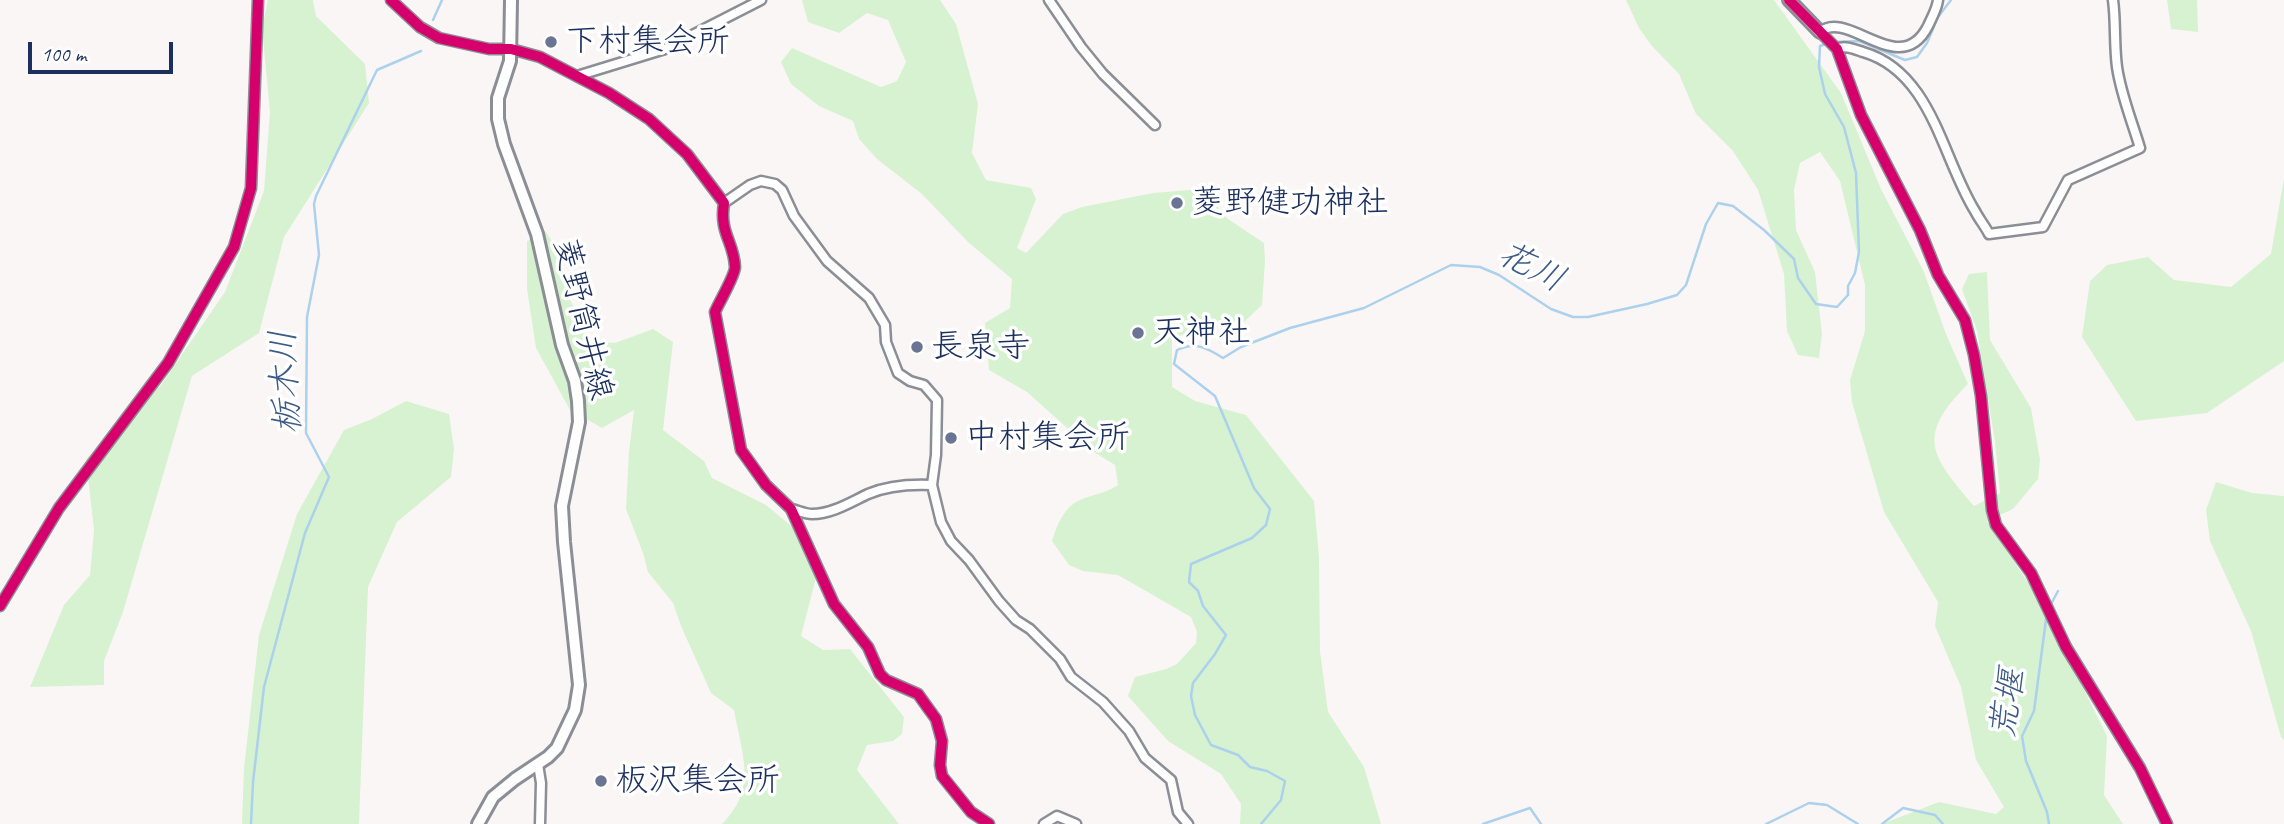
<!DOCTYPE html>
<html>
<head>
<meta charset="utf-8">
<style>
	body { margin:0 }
	#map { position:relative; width:2284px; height:824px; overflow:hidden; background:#fbf6f6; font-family:Caveat,sans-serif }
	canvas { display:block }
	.scale { position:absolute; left:28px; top:42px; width:145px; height:32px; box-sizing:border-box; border:4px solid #1b2f5e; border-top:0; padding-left:9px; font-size:21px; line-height:24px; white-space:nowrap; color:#1b2f5e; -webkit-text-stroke:5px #fff; paint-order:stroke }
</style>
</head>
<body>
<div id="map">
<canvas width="2284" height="824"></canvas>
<div class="scale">100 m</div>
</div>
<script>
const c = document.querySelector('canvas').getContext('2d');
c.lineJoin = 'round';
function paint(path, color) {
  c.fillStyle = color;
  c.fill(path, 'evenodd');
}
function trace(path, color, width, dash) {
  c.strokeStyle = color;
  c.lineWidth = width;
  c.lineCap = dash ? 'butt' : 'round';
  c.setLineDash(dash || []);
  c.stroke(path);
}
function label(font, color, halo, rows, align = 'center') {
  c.font = font + ' Caveat,"Klee One",sans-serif';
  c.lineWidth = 7;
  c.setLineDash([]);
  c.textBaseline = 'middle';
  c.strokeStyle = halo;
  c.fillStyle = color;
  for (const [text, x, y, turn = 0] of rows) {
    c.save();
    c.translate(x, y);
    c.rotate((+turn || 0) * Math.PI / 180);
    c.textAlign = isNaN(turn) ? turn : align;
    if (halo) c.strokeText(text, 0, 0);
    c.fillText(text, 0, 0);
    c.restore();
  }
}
paint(new Path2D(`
	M 268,0 L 313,0 L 316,16 L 365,64 L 369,103 L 284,237 L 259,333 L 192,376 L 123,612 L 104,661 L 104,685 L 30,687 L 64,605 L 90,575 L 94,530 L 86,459 L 161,385 L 225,292 L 264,191 L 270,112 L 262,28 Z
	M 802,0 L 940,0 L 956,24 L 978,104 L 972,153 L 986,180 L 1031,188 L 1036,199 L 1017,248 L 1026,253 L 1063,214 L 1082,207 L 1153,193 L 1202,189 L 1228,219 L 1264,243 L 1265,261 L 1262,305 L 1242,324 L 1207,328 L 1172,338 L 1172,387 L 1195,401 L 1246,415 L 1314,501 L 1319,557 L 1320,651 L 1328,712 L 1364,767 L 1381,824 L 1240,824 L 1241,804 L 1221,774 L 1168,741 L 1128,696 L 1135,677 L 1166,669 L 1177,664 L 1196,643 L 1197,632 L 1191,617 L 1118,575 L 1083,571 L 1069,565 L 1052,541 C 1057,525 1064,507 1080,500 C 1093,494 1105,494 1118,485 L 1115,465 L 1094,452 L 1027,392 L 989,370 L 985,323 L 1010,308 L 1012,279 L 968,242 L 922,194 L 877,159 L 859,139 L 853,121 L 819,106 L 791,84 L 781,62 L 792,48 L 881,87 L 897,81 L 906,62 L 888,20 L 867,13 L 839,33 L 808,22 Z
	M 1626,0 L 1774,0 L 1841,93 L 1881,189 L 1924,272 L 1946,334 L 1968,384 C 1915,437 1931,455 1974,506 L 2000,493 L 1995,442 L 1977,331 L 1962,289 L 1969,274 L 1987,272 L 1990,340 L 2031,408 L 2040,460 L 2038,479 L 2013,509 L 1987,521 L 2039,599 L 2107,736 L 2104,795 L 2123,824 L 1882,824 L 1939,802 L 1996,814 L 2004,807 L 1976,760 L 1961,687 L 1935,626 L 1938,602 L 1884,512 L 1852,402 L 1850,380 L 1865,331 L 1865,285 L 1840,181 L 1820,152 L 1800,163 L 1794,190 L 1796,230 L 1815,272 L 1822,334 L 1819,358 L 1798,355 L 1787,331 L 1784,274 L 1758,190 L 1733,151 L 1696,114 L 1679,74 L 1651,45 L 1639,28 Z
	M 2167,0 L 2197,0 L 2198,32 L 2171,29 Z
	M 2284,178 L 2284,361 L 2207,413 L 2136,421 L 2082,337 L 2090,281 L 2107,265 L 2148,257 L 2174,280 L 2231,287 L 2271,254 Z
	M 545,231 L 559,251 L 569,298 L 591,341 L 615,343 L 653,329 L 673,342 L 663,430 L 704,461 L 712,478 L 766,505 L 806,538 L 817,574 L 801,636 L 823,650 L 850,649 L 904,717 L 902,734 L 893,741 L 867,745 L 857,770 L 899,824 L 722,824 C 758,788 742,755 734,710 L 711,693 L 681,626 L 673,603 L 648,572 L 643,553 L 626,509 L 629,452 L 634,410 L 602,428 L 570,410 L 536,348 L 527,289 L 527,241 Z
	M 406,401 L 449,414 L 454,449 L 451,477 L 397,522 L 368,587 L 359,824 L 242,824 L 244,768 L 259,635 L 297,514 L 344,430 L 372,419 Z
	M 2216,482 L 2252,493 L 2284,496 L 2284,740 L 2281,737 L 2251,631 L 2210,541 L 2206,510 Z`), '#d7f2d0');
trace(new Path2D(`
	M 433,20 L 442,0
	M 1835,42 L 1859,41 L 1905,60 L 1917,57 L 1927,43 L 1938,17 L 1951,0
	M 2050,606 L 2058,591
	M 2047,612 L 2034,711 L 2022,736 L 2026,761 L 2047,812 L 2049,824
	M 251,824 L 253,782 L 264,687 L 305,533 L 329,477 L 306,433 L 307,317 L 319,255 L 314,204 L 316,196 L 377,70 L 421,51
	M 1261,824 L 1281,800 L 1285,781 L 1267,771 L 1250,767 L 1238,755 L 1211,745 L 1195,715 L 1191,696 L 1193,683 L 1215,654 L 1226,635 L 1203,606 L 1198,591 L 1189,582 L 1191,564 L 1252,538 L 1266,525 L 1270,509 L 1254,488 L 1215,396 L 1174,364 L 1177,350 C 1195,341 1207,348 1223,358 L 1241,347 L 1290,328 L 1364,308 L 1451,265 L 1480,267 L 1499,275 L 1551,309 L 1573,317 L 1588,317 L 1647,304 L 1677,295 L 1686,285 L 1706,224 L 1718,203 L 1733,206 L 1764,230 L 1794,259 L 1798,278 L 1816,304 L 1837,307 L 1848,295 L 1848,286 L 1855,273 L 1859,252 L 1856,173 L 1844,127 L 1825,94 L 1819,67 L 1820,46 L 1829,43
	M 1483,824 L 1530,808 L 1541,824
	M 1766,824 L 1809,803 L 1827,805 L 1858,824
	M 1882,824 L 1903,808 L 1935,815 L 1943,824`), '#abd1ec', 2.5);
const street = new Path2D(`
	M 391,0 L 420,27 L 439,38 L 489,49 L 511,49 L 540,57 L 609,93 L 649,119 L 687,154 L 724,203 C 719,233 734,242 735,267 C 735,276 719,302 715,312 L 741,450 L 766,485 L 791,509 L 834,604 L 868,647 L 880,674 L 886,680 L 918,694 L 928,708 L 936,719 L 942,741 L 940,765 L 942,776 L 971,812 L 989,824
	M 1049,0 L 1081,47 L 1103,74 L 1155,125
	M 1938,0 C 1937,9 1932,17 1928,26 C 1900,81 1848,8 1820,32 L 1837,49 L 1861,115 L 1920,230 L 1938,275 L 1965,320 L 1974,355 L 1981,396 L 1992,510 L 1996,525 L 2031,573 L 2066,647 L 2140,768 L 2167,824
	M 1837,49 C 1845,45 1854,49 1863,52 C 1932,72 1942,158 1975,211 C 1979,219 1985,226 1989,234 L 2043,227 L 2068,180 L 2140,148 C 2132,121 2121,95 2117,67 C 2114,45 2116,22 2113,0
	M 577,76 L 665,49 L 761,0
	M 724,203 L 750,185 L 761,181 L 775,184 L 782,190 L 794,216 L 827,261 L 869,298 L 885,325 L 886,342 L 898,373 L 910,381 L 924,385 L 937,400 L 936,455 L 932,485 L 941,522 L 951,541 L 969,560 L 999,601 L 1016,620 L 1030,629 L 1060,659 L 1071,677 L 1103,702 L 1129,731 L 1145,758 L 1171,780 L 1178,812 L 1188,824
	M 791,509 C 797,510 805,514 812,514 C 832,514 851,502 868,494 C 889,485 910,484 932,485
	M 0,606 L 59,508 L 168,363 L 234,247 L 251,188 L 258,0
	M 538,764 L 541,783 L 540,824
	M 1044,824 L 1057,816 L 1076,824`);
const secondary = new Path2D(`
	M 1789,0 L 1820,32
	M 478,824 L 493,797 L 515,779 L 548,757 L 557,748 L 575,710 L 579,685 L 564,542 L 562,506 L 579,422 L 578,401 L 575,381 L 562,345 L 537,234 L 504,144 L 498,119 L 498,98 L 510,61 L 511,0`);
trace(street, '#8c8e96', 13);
trace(secondary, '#8c8e96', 16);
trace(street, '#fefefe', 8);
trace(secondary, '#fefefe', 10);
trace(new Path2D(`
	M 391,0 L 420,27 L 439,38 L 489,49 L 511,49 L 540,57 L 609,93 L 649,119 L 687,154 L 724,203 C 719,233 734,242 735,267 C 735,276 719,302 715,312 L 741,450 L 766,485 L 791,509 L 834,604 L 868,647 L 880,674 L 886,680 L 918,694 L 928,708 L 936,719 L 942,741 L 940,765 L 942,776 L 971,812 L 989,824
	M 1789,0 L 1837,49 L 1861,115 L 1920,230 L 1938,275 L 1965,320 L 1974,355 L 1981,396 L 1992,510 L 1996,525 L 2031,573 L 2066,647 L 2140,768 L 2167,824
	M 0,606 L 59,508 L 168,363 L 234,247 L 251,188 L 258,0`), '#d6006c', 10);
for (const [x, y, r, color] of [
	[551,42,7,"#697593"],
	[1177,203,7,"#697593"],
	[1138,333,7,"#697593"],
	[917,347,7,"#697593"],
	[951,438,7,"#697593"],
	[601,781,7,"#697593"]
]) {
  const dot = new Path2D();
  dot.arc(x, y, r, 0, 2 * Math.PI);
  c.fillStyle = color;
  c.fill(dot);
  trace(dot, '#fff', 2.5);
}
label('33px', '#1b2f5e', '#fff', [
	["下村集会所",565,42],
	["菱野健功神社",1191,203],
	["天神社",1152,333],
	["長泉寺",931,347],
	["中村集会所",965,438],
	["板沢集会所",615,781]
], 'left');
label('33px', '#1b2f5e', '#fff', [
	["菱野筒井線",582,319,77]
]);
label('italic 35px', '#3c5b87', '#fff', [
	["花川",1531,268,27],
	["栃木川",287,382,-93],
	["荒堰",2009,704,-81]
]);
</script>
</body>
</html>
